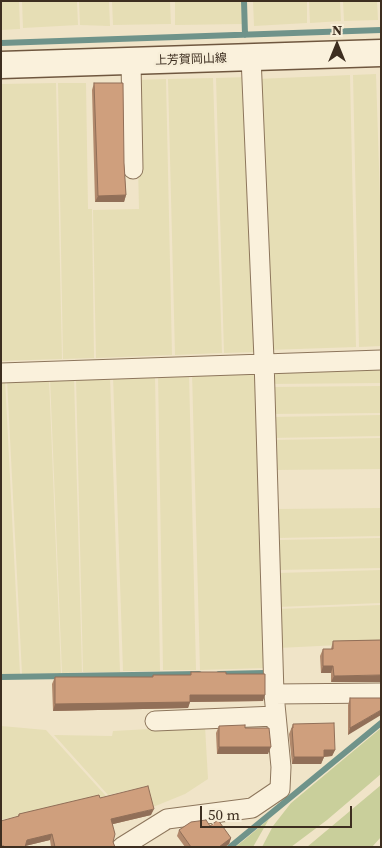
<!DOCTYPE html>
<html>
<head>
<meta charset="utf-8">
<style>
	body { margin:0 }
	#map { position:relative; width:382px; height:848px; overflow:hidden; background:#f0e4c8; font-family:"Source Serif 4",serif }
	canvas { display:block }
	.frame { position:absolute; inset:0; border:2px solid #3d2e20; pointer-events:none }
	.north { position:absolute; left:312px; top:20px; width:50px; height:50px; -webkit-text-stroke:4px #f7eed8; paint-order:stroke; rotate:0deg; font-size:14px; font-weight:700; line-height:20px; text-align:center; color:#3d2e20 }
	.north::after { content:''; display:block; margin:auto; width:18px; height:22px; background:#3d2e20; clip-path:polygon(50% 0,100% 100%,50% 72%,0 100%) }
	.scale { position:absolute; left:200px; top:806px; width:152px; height:22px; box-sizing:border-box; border:2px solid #3d2e20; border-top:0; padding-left:6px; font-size:15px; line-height:18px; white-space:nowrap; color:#3d2e20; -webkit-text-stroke:4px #f7eed8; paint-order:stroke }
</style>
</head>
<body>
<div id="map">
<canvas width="382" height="848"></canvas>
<div class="frame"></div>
<div class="north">N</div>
<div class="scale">50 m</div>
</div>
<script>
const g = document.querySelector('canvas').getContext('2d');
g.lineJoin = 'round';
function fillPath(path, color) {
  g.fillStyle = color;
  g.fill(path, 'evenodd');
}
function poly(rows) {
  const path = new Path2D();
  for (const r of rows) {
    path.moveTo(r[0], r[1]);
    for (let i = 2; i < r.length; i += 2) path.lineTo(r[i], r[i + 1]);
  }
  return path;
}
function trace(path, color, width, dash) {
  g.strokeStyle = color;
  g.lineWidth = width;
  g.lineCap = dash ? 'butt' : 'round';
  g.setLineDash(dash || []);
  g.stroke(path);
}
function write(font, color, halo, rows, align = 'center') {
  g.font = font + ' "Source Serif 4","Noto Sans JP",serif';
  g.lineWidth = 5;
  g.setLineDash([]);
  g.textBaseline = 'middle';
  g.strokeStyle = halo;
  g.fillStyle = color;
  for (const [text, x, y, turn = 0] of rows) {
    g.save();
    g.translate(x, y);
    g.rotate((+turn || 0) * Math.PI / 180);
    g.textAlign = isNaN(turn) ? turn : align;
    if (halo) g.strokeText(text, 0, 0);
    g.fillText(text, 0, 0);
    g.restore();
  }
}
fillPath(poly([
	[1,1,19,1,20,29,1,30],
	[22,1,77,1,78,25,23,28],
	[79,1,109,1,110,26,80,25],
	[112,1,170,1,171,24,113,25],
	[175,1,241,1,242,24,175,25],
	[253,1,307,1,307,23,254,26],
	[309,1,340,1,341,21,310,23],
	[343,1,377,1,378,20,344,21],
	[376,74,381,230,381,346,359,347,353,75],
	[350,75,356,347,268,350,257,79],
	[248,77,258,352,224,353,216,78],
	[213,78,222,353,175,355,168,79],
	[166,79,172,355,96,358,93,210,139,209,136,80],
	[56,83,62,359,1,361,1,84],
	[58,83,86,83,88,209,92,209,94,358,63,359],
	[381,366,381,383,270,384,270,375,276,370],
	[256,371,266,668,200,670,192,373],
	[189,373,196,670,163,670,158,374],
	[155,375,160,671,123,671,113,376],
	[110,376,120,672,83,672,76,377],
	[74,377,82,672,62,673,50,378],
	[49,378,61,673,22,674,7,379],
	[1,379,5,379,20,674,1,674],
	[381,386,381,413,270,414,270,387],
	[381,415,381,436,271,438,271,417],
	[381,438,381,469,272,470,272,440],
	[381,508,381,536,277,538,277,509],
	[381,538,381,568,278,570,277,540],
	[381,570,381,603,277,607,277,573],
	[381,605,381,643,278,648,277,609],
	[1,726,46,730,106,796,1,820],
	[205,726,208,779,185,794,153,807,147,786,108,795,54,735,112,736,113,731]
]), '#e6deb5');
fillPath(poly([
	[381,728,381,774,327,820,291,847,262,847,273,826,291,803],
	[381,785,381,837,372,847,307,847],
	[269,819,253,847,235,847,243,841]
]), '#c9cf9b');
trace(poly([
	[244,1,245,35],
	[1,43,381,30],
	[219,674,265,673],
	[1,677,199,674],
	[230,847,381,723]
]), '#6f938a', 6);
const minor = poly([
	[131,62,133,169],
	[1,373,381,360],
	[274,694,381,693],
	[155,721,276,716],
	[122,847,167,819,252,808,280,789,281,767,274,694,264,359,251,57]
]);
const secondary = poly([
	[1,65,381,53]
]);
trace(minor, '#8d765c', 21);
trace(secondary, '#6f573f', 29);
trace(minor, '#faf1dc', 19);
trace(secondary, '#faf1dc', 26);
fillPath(poly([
	[94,83,124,163,126,195,124,202,95,202,92,90],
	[381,640,331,682,331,673,321,673,320,656,323,649,331,649,333,641],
	[191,672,226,674,263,701,190,702,188,708,53,711,52,684,55,677,152,677,153,675,190,675],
	[350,698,381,698,348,735,348,705],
	[293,724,335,750,332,756,324,757,321,764,292,764,289,734],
	[219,726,245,728,268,754,217,754,216,733],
	[100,798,151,815,113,824,113,842,115,847,51,847,50,840,25,846,25,847,1,847,19,814],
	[210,826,231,838,229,844,225,847,185,847,177,836,179,830]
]), '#b2896c');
fillPath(poly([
	[126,195,124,202,95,202,98,196],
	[323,666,333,666,331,673,321,673],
	[381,675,381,682,331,682,334,676],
	[190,695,265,695,263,701,190,702,188,708,53,711,55,704],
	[381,710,381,715,348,735,350,728],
	[219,747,271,747,268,754,217,754],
	[324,750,335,750,332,756,321,757],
	[294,757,324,757,321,764,292,764],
	[154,809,151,815,109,825,111,819],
	[52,834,50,840,25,846,27,840],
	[231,838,229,844,225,847,219,847]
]), '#916f58');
const building = poly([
	[94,83,123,83,124,163,126,195,98,196,94,83],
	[381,640,381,675,334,676,333,666,323,666,323,649,333,649,333,641,381,640],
	[191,672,226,672,226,674,265,674,265,695,190,695,190,702,55,704,55,677,153,677,153,675,191,675,191,672],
	[350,698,381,698,381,710,350,728,350,698],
	[334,723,335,750,324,750,324,757,294,757,292,728,293,728,293,724,334,723],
	[245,725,245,728,269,728,271,747,219,747,219,726,245,725],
	[148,786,154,809,111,819,115,834,113,842,115,847,55,847,52,834,27,840,25,847,4,847,4,846,1,846,1,821,19,816,19,814,99,795,100,798,148,786],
	[206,820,210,826,218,820,231,838,219,847,191,847,179,830,191,822,206,820]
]);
fillPath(building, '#cf9f7d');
trace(building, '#916f58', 1);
write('12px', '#3d2e20', '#f7eed8', [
	["上芳賀岡山線",191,60,-2]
]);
</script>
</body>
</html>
